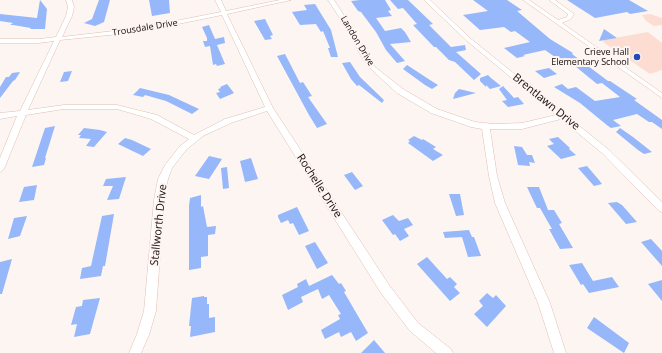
<!DOCTYPE html>
<html>
<head>
<meta charset="utf-8">
<style>
	body { margin:0 }
	canvas { display:block; background:#fcf5f2 }
</style>
</head>
<body>
<canvas width="662" height="353"></canvas>
<script>
const g = document.querySelector('canvas').getContext('2d');
g.lineJoin = 'round';
function fillPath(path, color) {
  g.fillStyle = color;
  g.fill(path, 'evenodd');
}
function poly(rows) {
  const path = new Path2D();
  for (const r of rows) {
    path.moveTo(r[0], r[1]);
    for (let i = 2; i < r.length; i += 2) path.lineTo(r[i], r[i + 1]);
  }
  return path;
}
function trace(path, color, width, dash) {
  g.strokeStyle = color;
  g.lineWidth = width;
  g.lineCap = dash ? 'butt' : 'round';
  g.setLineDash(dash || []);
  g.stroke(path);
}
function write(font, color, halo, rows, align = 'center') {
  g.font = font + ' "Open Sans",sans-serif';
  g.lineWidth = 4;
  g.setLineDash([]);
  g.textBaseline = 'middle';
  g.strokeStyle = halo;
  g.fillStyle = color;
  for (const [text, x, y, turn = 0] of rows) {
    g.save();
    g.translate(x, y);
    g.rotate((+turn || 0) * Math.PI / 180);
    g.textAlign = isNaN(turn) ? turn : align;
    if (halo) g.strokeText(text, 0, 0);
    g.fillText(text, 0, 0);
    g.restore();
  }
}
fillPath(poly([
	[650,14,662,18,662,25,654,26,646,21,642,15],
	[648,32,662,43,662,70,650,74,603,42,604,40]
]), '#fdddd1');
fillPath(poly([
	[40,0,47,9,45,29,30,29,31,28,13,25,10,25,13,23,0,21,0,14,37,18],
	[99,0,110,0,104,22,95,26,84,23,92,19],
	[149,0,169,0,170,13,152,16],
	[360,0,385,0,391,10,388,11,392,16,376,18,385,31,401,28,405,32,411,42,390,44,405,61,397,63,386,50,376,32,361,12,358,11,351,1],
	[390,0,408,0,431,22,433,24,429,25,451,47,465,45,466,50,456,52,481,74,474,80,455,62,449,60,436,47,434,47,413,25,417,24,403,8,398,9],
	[473,0,507,0,522,10,517,11,550,39,573,53,572,54,608,81,610,81,637,99,634,100,662,120,662,129,652,122,649,122,637,114,613,120,621,126,611,128,608,126,580,103,554,87,562,84,568,89,576,87,595,101,620,97,602,83,597,84,575,66,569,67,545,50,523,55,525,56,517,58,504,48,530,42,515,31,511,32,504,27,480,30,463,15,488,11],
	[567,0,629,0,648,11,630,14,627,12,595,18],
	[315,4,331,30,338,57,331,57,328,48,330,48,323,31,321,32,316,24,300,25,292,12,307,10,304,5],
	[265,19,273,35,270,36,272,39,265,40,254,21],
	[209,25,215,39,224,37,225,43,217,45,225,64,217,66,216,64,213,65,210,46,205,47,203,41,207,41,207,38,202,27],
	[604,29,617,38,599,41],
	[285,54,300,83,303,82,312,96,308,97,327,124,317,128,309,115,277,56],
	[350,62,360,77,384,100,382,103,359,85,357,86,351,79,342,63],
	[407,65,430,80,438,85,432,89,425,85,403,69],
	[549,68,557,74,544,78,535,71],
	[72,71,68,81,60,82,64,72],
	[20,72,15,80,13,81,0,98,0,87,6,77,9,77,12,73],
	[488,75,491,78,501,86,490,89,486,85,486,87,480,81,480,78],
	[227,84,234,93,220,99,216,93,220,92,218,89,221,88,220,87],
	[503,86,514,98,518,97,524,104,508,107,502,101,507,100,499,89],
	[140,88,169,95,199,109,192,114,166,101,145,95,143,97,133,95],
	[459,89,476,93,453,99,455,93],
	[55,126,45,158,46,158,44,165,32,167,45,128],
	[84,128,100,130,107,132,94,147,86,146,91,139,79,138,81,135,78,135],
	[620,128,633,137,652,152,644,154,638,150,616,132],
	[414,136,422,140,423,139,436,147,433,149,443,155,433,161,408,143,410,141,408,140],
	[558,137,570,148,569,149,576,155,561,159,547,146,554,144,549,139],
	[125,138,132,140,151,149,143,156,118,144],
	[514,146,522,147,527,155,532,155,535,163,529,162,530,166,518,165],
	[209,156,222,159,209,179,195,176],
	[251,158,258,179,245,182,240,161],
	[587,166,599,180,602,184,594,186,578,168],
	[227,167,229,188,223,189,221,168],
	[352,172,363,186,355,190,344,175],
	[126,177,119,199,107,200,113,186,103,186,106,179],
	[37,185,34,200,19,202,24,187],
	[527,187,539,187,548,210,554,210,562,223,559,224,573,248,560,249,549,229,552,229,540,208,537,208,534,202],
	[449,194,460,194,464,215,456,216],
	[201,195,201,207,203,206,207,227,216,226,215,234,208,235,208,256,201,257,201,268,189,270,189,206,190,198],
	[617,202,622,205,637,222,626,224,608,203],
	[297,207,309,231,299,235,293,223,290,224,288,220,281,223,278,217,278,215],
	[114,214,105,266,103,266,101,276,80,279,82,268,91,266,102,216],
	[393,215,399,221,408,218,413,225,404,229,409,236,400,241,395,234,393,235,382,220],
	[27,216,20,236,8,239,14,218],
	[469,230,472,237,474,237,481,256,468,257,462,237,445,238,443,232],
	[651,239,662,251,662,266,641,242],
	[315,242,328,263,317,269,305,246],
	[427,257,447,279,450,277,457,284,454,287,460,293,450,301,417,264],
	[12,259,2,294,0,294,0,262],
	[582,263,593,281,612,277,619,287,589,293,583,284,581,285,569,265],
	[332,275,339,284,341,283,346,291,344,292,368,333,356,341,351,332,341,337,339,332,325,339,321,330,340,319,338,315,341,314,329,295,322,299,318,289,301,297,303,302,288,310,282,295,298,287,297,284,306,279,309,286],
	[662,280,662,301,648,284],
	[487,293,493,298,496,295,506,306,487,327,474,314,483,306,479,301],
	[204,296,204,297,207,297,207,304,209,304,209,318,215,317,215,332,190,337,191,326,189,326,192,298],
	[100,298,90,334,74,337,77,324,71,325,76,307,82,306,83,300],
	[594,317,629,343,624,353,587,328],
	[374,340,385,353,361,353]
]), '#96b7fa');
const minor = poly([
	[66,0,72,0,74,7,72,16,62,37,139,28,221,12,215,0,221,0,226,11,280,0,291,0,227,14,273,108,389,285,418,323,451,349,453,353,436,353,410,331,381,293,267,111,231,123,203,136,186,150,172,168,168,179,164,200,156,311,149,335,141,353,129,353,137,334,144,311,154,200,158,179,165,165,180,146,189,139,151,119,117,109,64,109,26,115,4,169,0,172,0,158,17,116,0,119,0,113,20,111,54,41,39,43,0,43,0,39,39,39,56,37,66,16,68,7,66,0],
	[222,15,265,107,225,119,194,135,157,115,117,105,64,105,28,110,60,40,139,32,222,15],
	[328,0,334,0,351,26,367,56,375,67,403,89,437,109,475,122,494,124,522,123,556,115,467,41,424,0,430,0,471,39,608,149,662,202,662,212,659,211,602,153,561,119,522,129,490,129,497,176,505,203,550,303,566,353,554,353,538,303,495,203,489,176,482,129,471,127,431,113,397,93,371,69,362,58,345,26,328,0],
	[523,0,529,0,558,20,567,17,568,14,549,0,555,0,574,14,571,19,562,23,662,93,662,98,523,0]
]);
trace(minor, '#e1beb1', 1);
fillPath(minor, '#fff');
for (const [x, y, r, color] of [
	[637,57,4,"#204bb9"]
]) {
  const dot = new Path2D();
  dot.arc(x, y, r, 0, 2 * Math.PI);
  g.fillStyle = color;
  g.fill(dot);
  trace(dot, '#fcf5f2', 1.5);
}
write('9px', '#160b07', '#fcf5f2', [
	["Trousdale Drive",145,28,-9],
	["Landon Drive",357,41,59]
]);
write('9px', '#160b07', '#fcf5f2', [
	["Crieve Hall",629,52],
	["Elementary School",629,62]
], 'right');
write('11px', '#160b07', '#fcf5f2', [
	["Brentlawn Drive",546,102,39],
	["Rochelle Drive",319,186,57],
	["Stallworth Drive",159,225,-84]
]);
</script>
</body>
</html>
